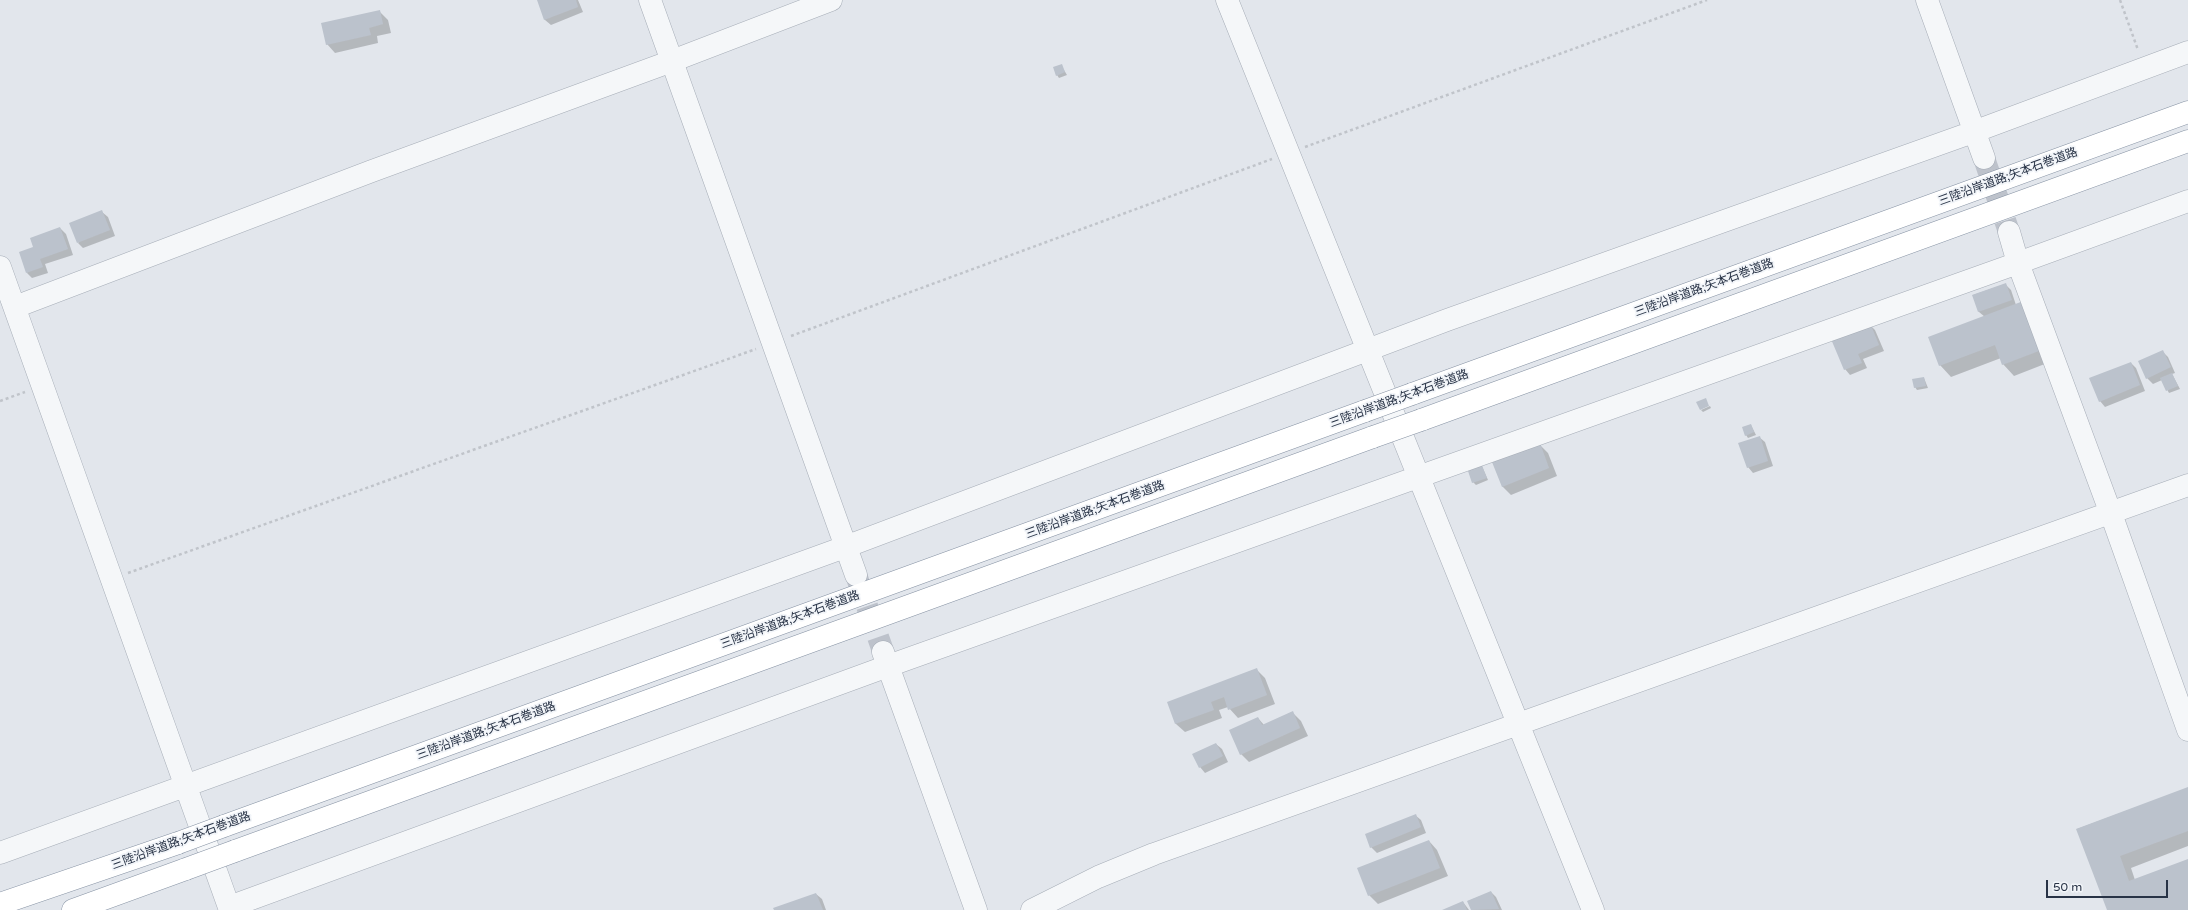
<!DOCTYPE html>
<html>
<head>
<meta charset="utf-8">
<style>
	body { margin:0 }
	#map { position:relative; width:2188px; height:910px; overflow:hidden; background:#e2e6ec; font-family:"Varela Round",sans-serif }
	canvas { display:block }
	.scale { position:absolute; left:2046px; top:880px; width:122px; height:18px; box-sizing:border-box; border:2px solid #283346; border-top:0; padding-left:5px; font-size:12px; line-height:14px; white-space:nowrap; color:#283346; -webkit-text-stroke:3px #f2f5f9; paint-order:stroke }
</style>
</head>
<body>
<div id="map">
<canvas width="2188" height="910"></canvas>
<div class="scale">50 m</div>
</div>
<script>
const g = document.querySelector('canvas').getContext('2d');
g.lineJoin = 'round';
function fillPath(path, color) {
  g.fillStyle = color;
  g.fill(path, 'evenodd');
}
function poly(rows) {
  const path = new Path2D();
  for (const r of rows) {
    path.moveTo(r[0], r[1]);
    for (let i = 2; i < r.length; i += 2) path.lineTo(r[i], r[i + 1]);
  }
  return path;
}
function trace(path, color, width, dash) {
  g.strokeStyle = color;
  g.lineWidth = width;
  g.lineCap = dash ? 'butt' : 'round';
  g.setLineDash(dash || []);
  g.stroke(path);
}
function write(font, color, halo, rows, align = 'center') {
  g.font = font + ' "Varela Round","Noto Sans JP",sans-serif';
  g.lineWidth = 3.5;
  g.setLineDash([]);
  g.textBaseline = 'middle';
  g.strokeStyle = halo;
  g.fillStyle = color;
  for (const [text, x, y, turn = 0] of rows) {
    g.save();
    g.translate(x, y);
    g.rotate((+turn || 0) * Math.PI / 180);
    g.textAlign = isNaN(turn) ? turn : align;
    if (halo) g.strokeText(text, 0, 0);
    g.fillText(text, 0, 0);
    g.restore();
  }
}
fillPath(poly([
	[540,0,578,0,583,12,551,25,545,20,538,1],
	[379,11,388,20,391,33,377,36,378,43,335,53,327,44],
	[1061,65,1067,75,1059,78,1057,75],
	[102,212,108,217,115,236,83,248,78,243],
	[60,228,66,234,73,255,45,264,48,273,32,278,27,273,34,248],
	[2005,284,2011,290,2016,305,2055,360,2014,376,2003,364,2001,358,1951,377,1940,365,1985,317,1979,312,1973,295],
	[1870,325,1875,330,1884,351,1863,359,1867,368,1850,375,1845,369],
	[2162,351,2168,357,2175,373,2172,374,2180,389,2169,393,2162,380,2153,384,2147,378],
	[2131,363,2136,368,2145,391,2105,407,2100,401],
	[1924,378,1928,388,1917,390,1915,387],
	[1710,406,1711,408,1703,412,1701,410],
	[1751,425,1756,435,1748,438,1746,435],
	[1759,437,1765,442,1773,466,1753,473,1748,467],
	[1539,444,1548,453,1557,476,1511,495,1502,486],
	[1481,464,1488,480,1476,485,1473,482],
	[1256,669,1265,678,1275,704,1238,718,1228,707,1219,710,1222,718,1185,732,1176,724,1168,703],
	[1292,712,1301,721,1308,736,1249,762,1241,754,1258,718,1264,725],
	[1216,744,1222,749,1228,762,1205,773,1200,767],
	[2188,788,2188,846,2131,868,2135,880,2188,860,2188,910,2108,910,2077,829],
	[1415,815,1421,820,1426,833,1377,853,1371,847],
	[1429,841,1437,850,1448,876,1378,904,1369,895],
	[1491,892,1496,897,1502,910,1472,910,1468,901],
	[816,894,822,899,826,910,775,910],
	[1463,902,1469,910,1444,910]
]), '#0003');
fillPath(poly([
	[537,0,576,0,578,7,544,20],
	[380,10,383,24,369,28,371,35,326,45,321,23],
	[1062,64,1065,72,1056,76,1053,67],
	[102,210,110,230,77,243,69,223],
	[60,227,68,249,40,259,43,267,26,273,19,252,33,247,30,238],
	[2006,283,2012,300,1978,312,1972,295],
	[2026,300,2044,349,2002,365,1995,345,1939,366,1928,337],
	[1870,323,1879,345,1858,354,1862,363,1844,370,1831,339],
	[2163,350,2171,367,2146,379,2138,361],
	[2131,362,2140,385,2099,402,2089,378],
	[2172,373,2178,386,2166,391,2160,378],
	[1924,377,1926,386,1914,388,1912,379],
	[1706,398,1709,406,1700,410,1696,402],
	[1751,424,1754,432,1745,436,1742,427],
	[1760,436,1768,461,1747,468,1738,443],
	[1540,443,1549,468,1502,487,1492,462],
	[1481,463,1487,478,1472,483,1467,468],
	[1257,668,1267,695,1228,710,1224,697,1211,702,1214,710,1175,724,1167,702],
	[1293,711,1300,728,1240,755,1229,730,1258,717,1262,725],
	[1216,743,1223,756,1199,768,1192,754],
	[2188,787,2188,831,2120,856,2129,881,2188,859,2188,910,2107,910,2076,829],
	[1416,814,1421,827,1370,848,1365,834],
	[1429,840,1440,868,1368,896,1357,868],
	[1491,891,1499,909,1471,910,1467,901],
	[816,893,823,910,774,910,773,908],
	[1463,901,1467,910,1442,910]
]), '#bbc2cc');
trace(poly([
	[1984,158,2009,232],
	[856,575,883,651]
]), '#bdc2cb', 22, [22, 11]);
const minor = poly([
	[650,0,856,575],
	[1227,0,1593,910],
	[1927,0,1984,158],
	[2009,232,2018,263,2114,522,2188,730],
	[0,267,230,910],
	[15,307,372,171,672,61,831,0],
	[883,652,976,910],
	[0,853,845,547,1447,320,1976,131,2188,52],
	[229,907,888,666,2018,263,2188,201],
	[1032,910,1098,877,1154,854,2188,485]
]);
const highway = poly([
	[1412,394,2188,112],
	[1421,420,2188,141],
	[224,826,1365,411],
	[235,851,1373,437],
	[0,904,178,843],
	[73,910,186,869]
]);
trace(minor, '#a6adb7', 23);
trace(highway, '#8793a4', 23);
trace(poly([
	[2120,0,2138,50],
	[1305,147,1707,0],
	[791,336,1272,159],
	[0,401,25,392],
	[128,573,756,349]
]), '#c0c4ca', 2.5, [3, 3]);
trace(minor, '#f5f7f9', 22);
trace(highway, '#fff', 22);
const highwayBridge = poly([
	[1365,411,1412,394],
	[1373,437,1421,420],
	[178,843,224,826],
	[186,869,235,851]
]);
trace(highwayBridge, '#8793a4', 23, []);
trace(highwayBridge, '#fff', 22);
write('12px', '#283346', '#f2f5f9', [
	["三陸沿岸道路;矢本石巻道路",2008,177,-20],
	["三陸沿岸道路;矢本石巻道路",1704,288,-20],
	["三陸沿岸道路;矢本石巻道路",1399,399,-20],
	["三陸沿岸道路;矢本石巻道路",1095,510,-20],
	["三陸沿岸道路;矢本石巻道路",790,620,-20],
	["三陸沿岸道路;矢本石巻道路",486,731,-20],
	["三陸沿岸道路;矢本石巻道路",181,841,-20]
]);
</script>
</body>
</html>
